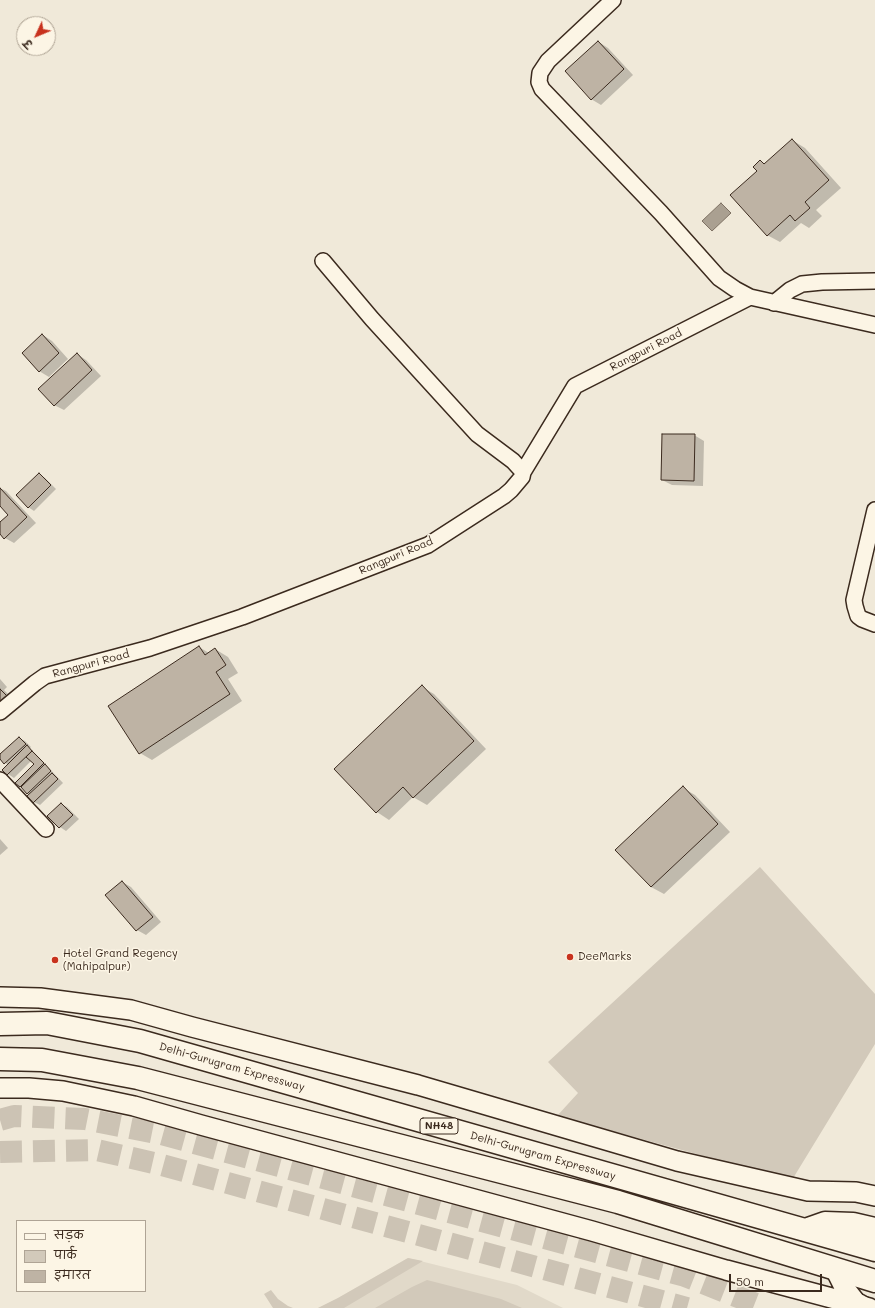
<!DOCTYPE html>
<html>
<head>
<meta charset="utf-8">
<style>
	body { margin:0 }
	#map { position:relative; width:875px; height:1308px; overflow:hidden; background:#f0e9d9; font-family:Mali,"Playpen Sans Deva",sans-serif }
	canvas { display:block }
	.legend { position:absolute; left:16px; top:1220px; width:130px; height:72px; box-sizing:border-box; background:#fcf5e5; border:1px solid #afa495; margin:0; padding:5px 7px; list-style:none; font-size:12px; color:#3b2a1e }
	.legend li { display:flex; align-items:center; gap:8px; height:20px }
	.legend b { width:20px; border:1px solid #afa495 }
	.north { position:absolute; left:16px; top:16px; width:40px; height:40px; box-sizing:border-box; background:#fcf5e5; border:1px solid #afa495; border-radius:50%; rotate:226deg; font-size:11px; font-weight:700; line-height:16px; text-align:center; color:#3b2a1e }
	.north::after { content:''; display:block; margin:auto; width:14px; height:18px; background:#c8321e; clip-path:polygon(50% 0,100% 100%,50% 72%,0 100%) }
	.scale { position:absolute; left:729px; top:1274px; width:93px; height:18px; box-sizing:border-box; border:2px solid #3b2a1e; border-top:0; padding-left:5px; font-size:12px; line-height:14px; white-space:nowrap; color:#3b2a1e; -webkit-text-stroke:3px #fcf5e5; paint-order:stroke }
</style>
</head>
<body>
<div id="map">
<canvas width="875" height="1308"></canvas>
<ul class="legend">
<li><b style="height:5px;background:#fcf5e5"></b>सड़क</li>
<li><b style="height:11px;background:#d2c9ba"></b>पार्क</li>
<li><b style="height:11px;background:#beb3a4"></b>इमारत</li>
</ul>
<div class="north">उ</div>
<div class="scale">50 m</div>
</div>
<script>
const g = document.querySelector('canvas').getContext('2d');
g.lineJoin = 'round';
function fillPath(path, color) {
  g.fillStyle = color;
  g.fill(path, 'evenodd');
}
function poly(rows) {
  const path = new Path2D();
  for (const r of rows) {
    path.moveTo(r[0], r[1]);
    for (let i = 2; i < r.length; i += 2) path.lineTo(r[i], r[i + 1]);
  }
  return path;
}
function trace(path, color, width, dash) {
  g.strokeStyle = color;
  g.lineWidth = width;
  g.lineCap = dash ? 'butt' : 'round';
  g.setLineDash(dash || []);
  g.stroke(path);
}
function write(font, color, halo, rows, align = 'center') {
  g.font = font + ' Mali,sans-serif';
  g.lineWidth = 3;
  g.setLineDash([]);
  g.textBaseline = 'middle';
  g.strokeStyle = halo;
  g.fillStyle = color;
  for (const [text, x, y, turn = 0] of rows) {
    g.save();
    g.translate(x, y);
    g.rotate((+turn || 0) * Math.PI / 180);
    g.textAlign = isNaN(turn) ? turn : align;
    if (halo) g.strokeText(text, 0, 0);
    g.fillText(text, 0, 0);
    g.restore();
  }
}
fillPath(poly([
	[408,1258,517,1285,563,1308,318,1308,338,1298]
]), '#e1d9c9');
fillPath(poly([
	[760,867,875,994,875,1044,792,1180,557,1116,578,1093,548,1062],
	[408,1258,423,1261,344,1308,318,1308,338,1298],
	[427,1280,501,1299,522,1308,375,1308,412,1287],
	[271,1290,278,1299,288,1306,293,1308,273,1308,264,1294]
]), '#d2c9ba');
const water = poly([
	[721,203,731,213,712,231,702,221,721,203]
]);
fillPath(water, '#aaa091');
trace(water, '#7e7163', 1);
fillPath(poly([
	[599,42,608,48,633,75,601,105,591,99],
	[792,140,805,148,841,188,816,210,822,216,809,228,801,223,780,242,767,235,758,171,760,161,766,164],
	[43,335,52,341,68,359,49,377,39,371],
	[77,354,86,360,101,376,64,410,54,405],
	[694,435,704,441,703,486,672,485,662,480],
	[39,474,45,478,56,489,34,511,28,507],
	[0,488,6,491,36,523,14,543,5,538,0,533,0,524,9,515,0,505],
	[199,647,209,653,215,649,228,657,238,673,228,679,242,701,152,760,140,753],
	[0,679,7,687,4,690,20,706,0,716],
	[422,687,434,694,486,749,427,805,413,797,389,820,377,812],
	[19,738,25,741,31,747,30,748,63,783,40,805,34,802,30,795,16,783,35,764,31,761,14,778,8,774,8,765,0,758,0,756],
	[683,788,695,795,730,832,664,894,651,887],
	[61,804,67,807,79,819,66,831,60,827],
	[0,839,8,848,0,855],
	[122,882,131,887,161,922,146,935,137,930]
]), '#0003');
const building = poly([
	[598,41,624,69,591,100,565,71,598,41],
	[792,139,829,180,805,202,810,208,795,221,790,215,767,236,730,195,757,171,753,167,760,160,764,164,792,139],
	[42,334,59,353,39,372,22,353,42,334],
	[77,353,92,370,54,406,38,389,77,353],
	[662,434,695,434,694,481,661,480,662,434],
	[39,473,51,485,28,508,16,495,39,473],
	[0,488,27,517,4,539,0,534,0,522,8,515,0,506,0,488],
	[199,646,205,655,215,648,226,665,216,672,230,694,139,754,108,706,199,646],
	[422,685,474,741,413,798,403,787,376,813,334,769,422,685],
	[0,689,11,700,0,707,0,689],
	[19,737,26,744,4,764,0,759,0,754,19,737],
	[27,745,32,751,7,775,2,770,27,745],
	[32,751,44,763,20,787,15,783,34,764,26,757,32,751],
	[45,764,51,771,27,794,21,787,45,764],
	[52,773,58,779,33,803,27,796,52,773],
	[683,786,718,824,651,887,615,850,683,786],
	[61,803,73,815,59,828,47,816,61,803],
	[122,881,153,917,136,931,105,895,122,881]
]);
fillPath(building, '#beb3a4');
trace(building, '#3b2a1e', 1);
trace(poly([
	[0,1120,14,1116,85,1119,161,1134,685,1276,756,1304,760,1308],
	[0,1152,97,1150,158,1164,687,1308]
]), '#ccc3b4', 22, [22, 11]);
const minor = poly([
	[613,0,548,61,540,73,539,82,542,89,661,213,719,278,735,289,750,297,875,325],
	[323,261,372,319,466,422,477,434,513,461,523,472],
	[774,303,790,290,802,284,822,282,875,281],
	[875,510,854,600,855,606,858,616,862,619,875,624],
	[0,712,35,683,45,676,150,648,242,617,428,545,504,496,511,490,522,477,523,472,575,386,750,297],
	[0,780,46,829]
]);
const major = poly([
	[0,997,40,998,131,1010,192,1027,418,1085,677,1161,808,1191,856,1192,875,1196],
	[0,1088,29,1088,63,1091,134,1106,201,1125,592,1231,726,1270,869,1308],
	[835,1269,844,1287,858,1305]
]);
const highway = poly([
	[0,1024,47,1023,140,1041,875,1250],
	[0,1059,42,1060,138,1078,618,1202,875,1281],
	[808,1229,825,1223,853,1224,875,1229],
	[858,1305,863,1308]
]);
trace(minor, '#3b2a1e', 18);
trace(major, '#3b2a1e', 22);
trace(highway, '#3b2a1e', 25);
trace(minor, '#fcf5e5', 15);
trace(major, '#fcf5e5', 19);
trace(highway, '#fcf5e5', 22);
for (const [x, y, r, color] of [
	[570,957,4,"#c8321e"],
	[55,960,4,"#c8321e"]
]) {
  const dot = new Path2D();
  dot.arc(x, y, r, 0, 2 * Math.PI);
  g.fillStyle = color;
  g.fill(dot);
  trace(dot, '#fcf5e5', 1.5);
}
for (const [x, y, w] of [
	[439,1126,38]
]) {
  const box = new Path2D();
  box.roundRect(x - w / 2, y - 8, w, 16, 3);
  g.fillStyle = '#fcf5e5';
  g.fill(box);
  trace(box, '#3b2a1e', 1);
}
write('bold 10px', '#3b2a1e', null, [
	["NH48",439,1126]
]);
write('11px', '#3b2a1e', '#fcf5e5', [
	["Rangpuri Road",646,350,-27],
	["Rangpuri Road",396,556,-23],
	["Rangpuri Road",91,664,-15],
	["Delhi-Gurugram Expressway",232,1067,16],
	["Delhi-Gurugram Expressway",543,1156,16]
]);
write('11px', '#3b2a1e', '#fcf5e5', [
	["Hotel Grand Regency",63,954],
	["(Mahipalpur)",63,967],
	["DeeMarks",578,957]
], 'left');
</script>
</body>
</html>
